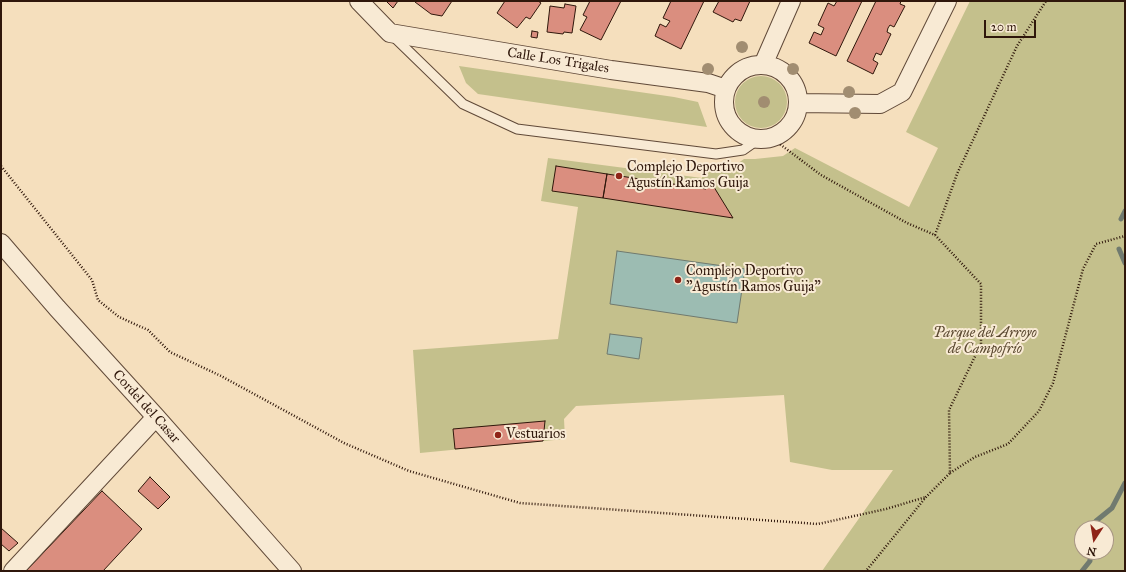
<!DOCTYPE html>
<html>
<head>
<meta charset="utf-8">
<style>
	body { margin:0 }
	#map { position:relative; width:1126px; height:572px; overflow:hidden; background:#f5dfbd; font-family:"IM FELL Great Primer",serif }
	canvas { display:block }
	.frame { position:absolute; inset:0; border:2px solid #2f170b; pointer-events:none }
	.north { position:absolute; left:1074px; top:520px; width:40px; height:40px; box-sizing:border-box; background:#f8ead4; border:1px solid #a89684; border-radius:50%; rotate:192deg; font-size:11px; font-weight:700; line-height:16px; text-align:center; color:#2f170b }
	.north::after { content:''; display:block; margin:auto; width:14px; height:18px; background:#8f2418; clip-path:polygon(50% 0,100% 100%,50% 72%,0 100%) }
	.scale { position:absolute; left:984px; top:20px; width:52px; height:18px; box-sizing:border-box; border:2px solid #2f170b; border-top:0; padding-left:5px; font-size:12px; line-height:14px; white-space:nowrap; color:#2f170b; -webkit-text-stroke:3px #f8ead4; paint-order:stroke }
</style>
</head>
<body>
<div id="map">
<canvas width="1126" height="572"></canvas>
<div class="frame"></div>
<div class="north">N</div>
<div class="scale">20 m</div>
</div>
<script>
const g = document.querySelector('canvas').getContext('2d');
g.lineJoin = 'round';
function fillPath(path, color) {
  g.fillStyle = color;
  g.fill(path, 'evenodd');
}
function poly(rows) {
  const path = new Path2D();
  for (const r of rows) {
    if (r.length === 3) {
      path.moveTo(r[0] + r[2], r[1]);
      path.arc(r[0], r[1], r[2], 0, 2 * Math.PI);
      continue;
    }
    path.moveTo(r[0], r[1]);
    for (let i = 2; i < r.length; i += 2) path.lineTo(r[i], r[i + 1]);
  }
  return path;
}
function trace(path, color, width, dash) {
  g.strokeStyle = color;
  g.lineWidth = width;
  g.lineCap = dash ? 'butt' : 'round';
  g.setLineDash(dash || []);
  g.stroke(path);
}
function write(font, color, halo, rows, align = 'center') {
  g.font = font + ' "IM FELL Great Primer",serif';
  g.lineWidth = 4;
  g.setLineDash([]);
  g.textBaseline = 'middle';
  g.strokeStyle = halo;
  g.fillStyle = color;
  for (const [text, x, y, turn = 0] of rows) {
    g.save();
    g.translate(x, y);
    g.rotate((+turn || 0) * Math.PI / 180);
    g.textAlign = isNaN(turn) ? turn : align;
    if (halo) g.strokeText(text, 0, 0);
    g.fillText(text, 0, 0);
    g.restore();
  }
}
fillPath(poly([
	[970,1,1125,1,1125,571,822,571,893,470,832,470,790,462,784,395,576,406,564,419,565,439,420,453,413,350,558,339,578,207,541,201,548,158,702,178,703,168,722,170,734,166,744,159,755,159,783,156,795,148,909,207,938,148,906,132],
	[1082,528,1106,528,1106,552,1082,552],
	[459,66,674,97,698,102,707,127,478,94,466,83],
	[761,102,26]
]), '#c4c08c');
const water = poly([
	[617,251,745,269,737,323,610,304,617,251],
	[610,334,642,338,639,359,607,354,610,334]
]);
fillPath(water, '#9cbcb2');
trace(water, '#707a6f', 1);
trace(poly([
	[1121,219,1125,211],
	[1119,249,1125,263],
	[1093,528,1096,521,1112,508,1125,483],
	[1082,571,1090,561,1090,552]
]), '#707a6f', 5);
const building = poly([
	[386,1,398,1,393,8,386,1],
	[416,1,452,1,442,16,431,14,415,2,416,1],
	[505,1,538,1,541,3,530,19,526,17,517,28,497,13,505,1],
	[590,1,621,1,601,40,580,30,587,17,583,15,590,1],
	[671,1,704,1,681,49,655,36,660,24,666,27,670,21,663,18,671,1],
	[719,1,750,1,741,21,735,19,733,22,713,12,719,1],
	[837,1,862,1,836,56,809,43,814,32,821,35,824,28,818,25,828,3,834,6,837,1],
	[876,1,901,1,900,4,905,6,894,27,890,25,888,28,887,32,891,34,881,55,876,53,873,60,878,63,873,74,847,61,876,1],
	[565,4,576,6,572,33,564,32,563,34,547,32,550,6,564,8,565,4],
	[532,31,538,32,537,38,531,37,532,31],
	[556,166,607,174,603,198,552,191,556,166],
	[607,174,706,189,709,179,733,218,603,198,607,174],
	[545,421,543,441,455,449,453,429,545,421],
	[150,477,170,497,158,509,138,491,150,477],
	[102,491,142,529,103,571,26,571,102,491],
	[1,528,18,543,9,551,1,544,1,528]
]);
fillPath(building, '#da8e7f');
trace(building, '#2f170b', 1);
const service = poly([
	[392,35,463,104,517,129,716,154,743,150,760,138]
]);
const minor = poly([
	[359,1,390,33,611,70,708,83,726,89],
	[763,65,791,1],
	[761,102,37],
	[798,103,880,104,902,92,947,1],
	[1,243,57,308,156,417,292,571],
	[13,571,156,417]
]);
trace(service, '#604938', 11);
trace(minor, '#604938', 20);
trace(poly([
	[773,139,821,175,907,223,935,235,981,284,981,344,949,410,950,473,926,497,866,571],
	[1,166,92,280,98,300,119,317,148,330,170,352,221,376,344,443,409,471,520,503,818,524,886,509,926,497],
	[935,235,957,174,1017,46,1046,1],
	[950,473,975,457,1008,444,1039,411,1053,383,1083,269,1096,244,1125,236]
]), '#2f170b', 2.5, [1, 2]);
trace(service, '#f8ead4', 9);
trace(minor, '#f8ead4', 18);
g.fillStyle = '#a18d71';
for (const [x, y] of [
	[742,47],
	[708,69],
	[793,69],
	[849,92],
	[764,102],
	[855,113]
]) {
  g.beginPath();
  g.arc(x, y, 6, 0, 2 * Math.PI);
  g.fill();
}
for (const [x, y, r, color] of [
	[619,176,4,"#8f2418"],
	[678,280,4,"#8f2418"],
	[498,435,4,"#8f2418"]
]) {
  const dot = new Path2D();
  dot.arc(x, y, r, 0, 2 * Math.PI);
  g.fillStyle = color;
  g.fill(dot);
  trace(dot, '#f8ead4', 1.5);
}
write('14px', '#2f170b', '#f8ead4', [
	["Calle Los Trigales",558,61,9],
	["Cordel del Casar",146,407,48]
]);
write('14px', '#2f170b', '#f8ead4', [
	["Complejo Deportivo",627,168],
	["Agustín Ramos Guija",627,184],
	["Complejo Deportivo",686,272],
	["\"Agustín Ramos Guija\"",686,288],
	["Vestuarios",506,435]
], 'left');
write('italic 14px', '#5c4a32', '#f8ead4', [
	["Parque del Arroyo",985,334],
	["de Campofrío",985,350]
]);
</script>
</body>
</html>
